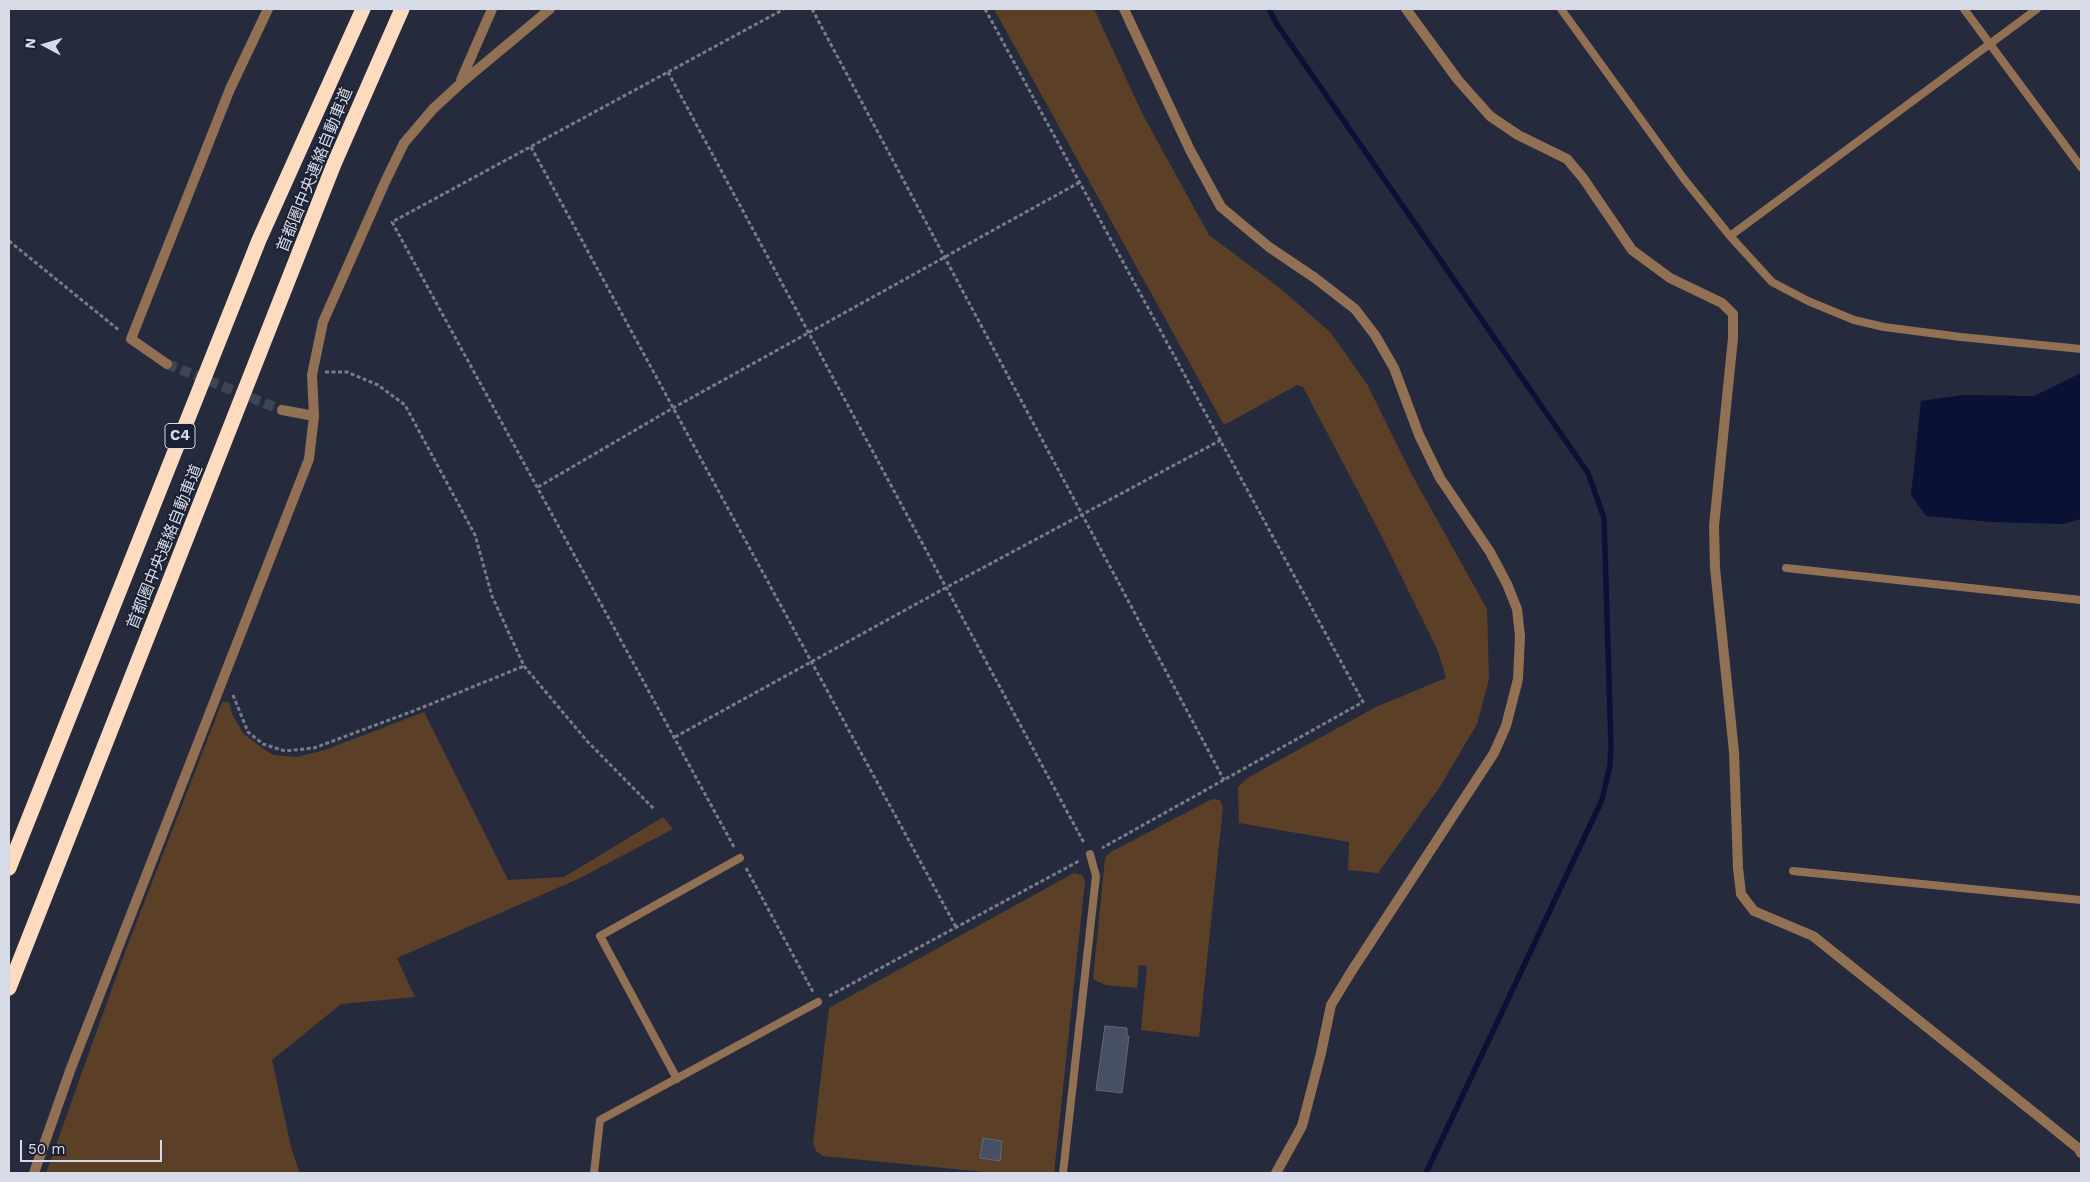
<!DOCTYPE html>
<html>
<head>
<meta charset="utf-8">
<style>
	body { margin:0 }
	#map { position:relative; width:2090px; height:1182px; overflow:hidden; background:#252b3d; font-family:"Work Sans",sans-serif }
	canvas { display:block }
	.frame { position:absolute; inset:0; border:10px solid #d7dbe7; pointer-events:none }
	.north { position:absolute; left:20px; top:20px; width:50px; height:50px; -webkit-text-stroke:4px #1b2132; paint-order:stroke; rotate:276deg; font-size:14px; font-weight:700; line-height:20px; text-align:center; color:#d7dbe7 }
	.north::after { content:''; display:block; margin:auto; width:18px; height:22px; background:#d7dbe7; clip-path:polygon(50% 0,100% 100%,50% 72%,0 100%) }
	.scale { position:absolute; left:20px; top:1140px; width:142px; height:22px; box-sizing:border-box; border:2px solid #d7dbe7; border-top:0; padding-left:6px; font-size:15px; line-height:18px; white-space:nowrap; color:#d7dbe7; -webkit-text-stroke:4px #1b2132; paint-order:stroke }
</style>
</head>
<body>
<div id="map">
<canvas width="2090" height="1182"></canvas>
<div class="frame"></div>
<div class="north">N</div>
<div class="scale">50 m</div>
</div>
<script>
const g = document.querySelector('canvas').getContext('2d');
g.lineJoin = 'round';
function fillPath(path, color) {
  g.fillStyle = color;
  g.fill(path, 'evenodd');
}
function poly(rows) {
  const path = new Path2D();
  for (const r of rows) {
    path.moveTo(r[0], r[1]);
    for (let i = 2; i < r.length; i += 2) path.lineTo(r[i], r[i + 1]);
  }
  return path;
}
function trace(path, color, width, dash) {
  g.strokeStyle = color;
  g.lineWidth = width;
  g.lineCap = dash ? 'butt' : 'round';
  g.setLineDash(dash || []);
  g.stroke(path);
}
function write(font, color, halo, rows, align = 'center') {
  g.font = font + ' "Work Sans","Noto Sans JP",sans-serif';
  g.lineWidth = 4;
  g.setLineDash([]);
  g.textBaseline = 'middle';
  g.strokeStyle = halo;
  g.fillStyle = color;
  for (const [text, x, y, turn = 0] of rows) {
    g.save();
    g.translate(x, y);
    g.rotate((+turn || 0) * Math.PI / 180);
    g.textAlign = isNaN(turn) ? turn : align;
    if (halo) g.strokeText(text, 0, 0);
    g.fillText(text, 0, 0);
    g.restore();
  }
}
fillPath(poly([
	[994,9,1094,9,1143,115,1209,235,1281,289,1330,332,1367,384,1411,473,1487,609,1489,679,1477,724,1439,788,1378,873,1348,870,1349,842,1239,823,1238,787,1249,777,1376,707,1446,678,1438,651,1379,531,1303,387,1297,385,1224,425],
	[222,702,229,702,232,714,243,733,258,745,273,755,297,757,325,750,424,712,508,880,564,877,663,817,673,829,578,879,397,958,415,997,341,1004,272,1060,292,1151,300,1173,46,1173,125,952],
	[1212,799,1220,800,1223,807,1199,1037,1141,1030,1147,966,1139,965,1137,988,1105,985,1093,979,1105,859,1109,853],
	[1074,873,1082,875,1085,881,1054,1173,995,1173,823,1156,817,1152,813,1144,829,1008]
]), '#5b4027');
fillPath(poly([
	[2081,373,2081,519,2063,524,1992,522,1926,516,1911,495,1921,401,1963,395,2034,396]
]), '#091135');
trace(poly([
	[1269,9,1276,23,1588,473,1604,518,1611,746,1610,765,1602,800,1426,1173]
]), '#091135', 5.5);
const building = poly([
	[1105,1026,1127,1028,1127,1036,1129,1036,1122,1093,1096,1090,1105,1026],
	[983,1138,1002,1141,1000,1161,980,1158,983,1138]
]);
fillPath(building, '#474f62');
trace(building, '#61687d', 1);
trace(poly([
	[167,364,282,410]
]), '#404556', 10, [10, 5]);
trace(poly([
	[812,9,1224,780],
	[985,9,1363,702,1102,848],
	[668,72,1084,843],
	[531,147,956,927],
	[9,241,120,331],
	[325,372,347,372,378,385,405,405,475,535,492,596,524,666,587,741,655,810],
	[538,487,673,408,1080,182],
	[233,695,248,732,263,744,285,751,314,748,416,710,524,666],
	[675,737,947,587,1221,440],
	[734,847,392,222,784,9],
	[746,868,813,992],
	[829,996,1079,861]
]), '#767c8b', 3, [4, 2.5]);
trace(poly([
	[1561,9,1684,179,1730,236,1772,282,1808,301,1854,320,1884,327,1961,337,2081,349],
	[1964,9,2081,167],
	[1730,236,2037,9],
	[1786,568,2081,600],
	[1793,871,2081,900],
	[677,1079,600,936,740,858],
	[594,1173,600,1120,818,1002],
	[1063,1173,1096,876,1090,854]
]), '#917053', 8);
trace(poly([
	[1124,9,1190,150,1221,207,1269,247,1315,278,1355,309,1375,335,1394,368,1419,435,1440,478,1490,552,1507,584,1517,609,1520,636,1518,679,1506,726,1494,753,1351,972,1331,1005,1321,1053,1302,1126,1276,1173],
	[1406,9,1458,80,1490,116,1518,135,1567,159,1583,178,1632,250,1670,278,1722,303,1733,314,1733,338,1714,526,1715,568,1734,752,1738,868,1741,894,1754,911,1813,936,2042,1119,2079,1149,2081,1153],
	[461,80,492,9],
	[167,364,131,339,230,89,268,9],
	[282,410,314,416],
	[34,1173,71,1068,309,459,314,416,312,375,323,322,385,182,404,143,433,109,460,84,550,9]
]), '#917053', 10);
trace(poly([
	[9,868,259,240,363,9],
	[9,988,334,164,402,9]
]), '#fcdbbf', 15);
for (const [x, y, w] of [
	[180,436,30]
]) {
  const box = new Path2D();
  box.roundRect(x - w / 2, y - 12.5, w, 25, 4);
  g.fillStyle = '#1b2132';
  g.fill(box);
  trace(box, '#d7dbe7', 1);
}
write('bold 15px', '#d7dbe7', null, [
	["C4",180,436]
]);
write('16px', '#d7dbe7', '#1b2132', [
	["首都圏中央連絡自動車道",315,170,-68],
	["首都圏中央連絡自動車道",165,547,-68]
]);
</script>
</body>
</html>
